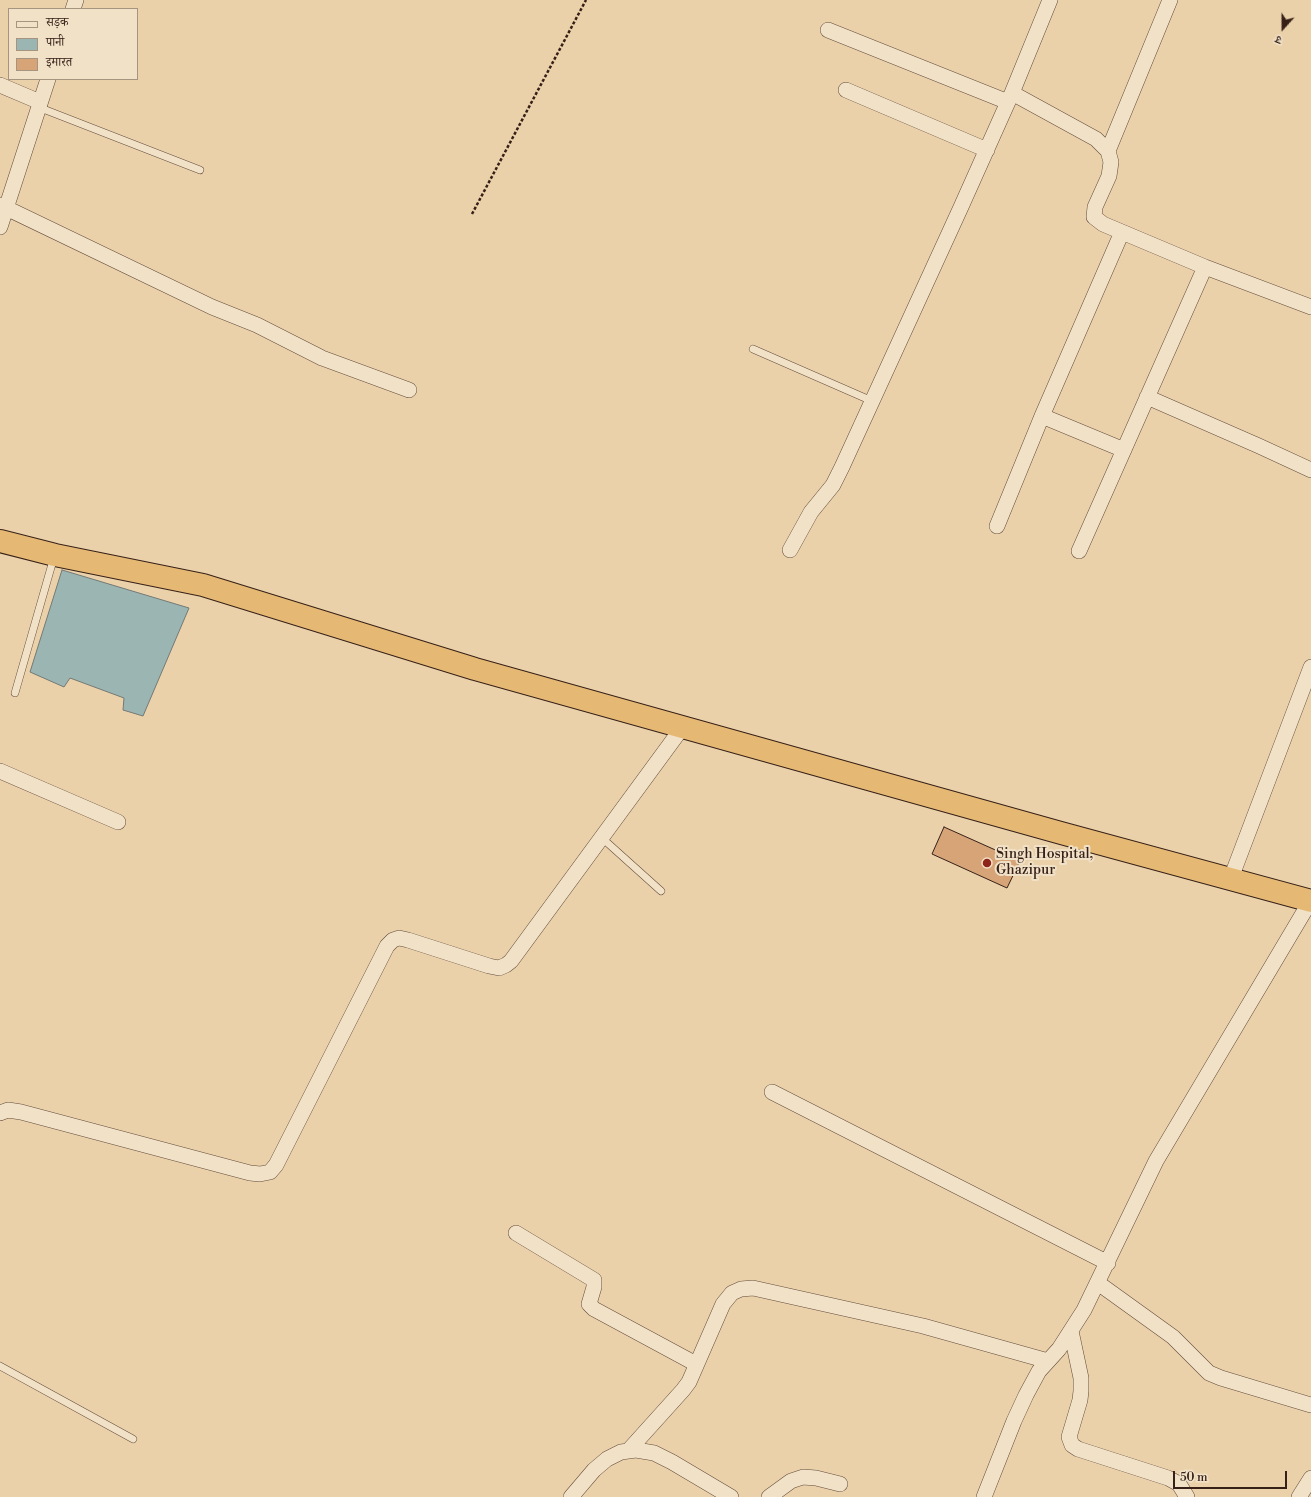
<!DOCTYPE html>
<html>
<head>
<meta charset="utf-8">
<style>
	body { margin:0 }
	#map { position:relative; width:1311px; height:1497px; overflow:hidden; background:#ead1a9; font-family:"Libre Bodoni","Noto Serif Devanagari",serif }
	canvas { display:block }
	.legend { position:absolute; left:8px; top:8px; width:130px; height:72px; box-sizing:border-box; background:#f1e1c7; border:1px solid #a69481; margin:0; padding:5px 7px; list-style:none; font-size:12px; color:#362018 }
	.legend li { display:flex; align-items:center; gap:8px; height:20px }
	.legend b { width:20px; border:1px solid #a69481 }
	.north { position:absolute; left:1263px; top:8px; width:40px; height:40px; -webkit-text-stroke:3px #f1e1c7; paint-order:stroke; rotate:201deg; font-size:11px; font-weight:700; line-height:16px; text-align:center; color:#362018 }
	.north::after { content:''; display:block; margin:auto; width:14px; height:18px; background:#362018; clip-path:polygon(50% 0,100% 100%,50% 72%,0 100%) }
	.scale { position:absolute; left:1173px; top:1471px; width:114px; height:18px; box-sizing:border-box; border:2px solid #362018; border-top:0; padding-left:5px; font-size:12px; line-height:14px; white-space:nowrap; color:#362018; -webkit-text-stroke:3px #f1e1c7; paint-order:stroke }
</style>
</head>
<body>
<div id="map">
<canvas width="1311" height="1497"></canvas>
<ul class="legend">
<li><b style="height:5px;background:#f1e1c7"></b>सड़क</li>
<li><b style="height:11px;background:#9bb5b3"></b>पानी</li>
<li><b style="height:11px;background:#d7a478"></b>इमारत</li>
</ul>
<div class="north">उ</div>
<div class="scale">50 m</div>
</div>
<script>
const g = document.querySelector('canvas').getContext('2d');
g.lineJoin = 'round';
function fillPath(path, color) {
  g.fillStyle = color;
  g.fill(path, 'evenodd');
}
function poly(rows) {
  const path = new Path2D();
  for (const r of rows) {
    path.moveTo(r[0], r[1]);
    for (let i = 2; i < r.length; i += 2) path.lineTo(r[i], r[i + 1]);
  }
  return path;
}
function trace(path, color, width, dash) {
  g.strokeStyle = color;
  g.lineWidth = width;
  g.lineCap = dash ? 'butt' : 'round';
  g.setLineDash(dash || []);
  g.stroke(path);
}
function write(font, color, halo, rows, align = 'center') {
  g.font = font + ' "Libre Bodoni",serif';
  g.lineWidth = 4;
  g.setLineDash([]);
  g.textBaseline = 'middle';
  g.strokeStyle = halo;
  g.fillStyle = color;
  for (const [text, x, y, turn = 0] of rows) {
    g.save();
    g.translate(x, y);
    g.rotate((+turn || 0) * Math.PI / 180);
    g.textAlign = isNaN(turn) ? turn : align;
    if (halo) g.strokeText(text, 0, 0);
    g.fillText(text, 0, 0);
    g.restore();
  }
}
const water = poly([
	[62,570,189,608,143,716,123,710,124,698,70,678,64,687,30,672,62,570]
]);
fillPath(water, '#9bb5b3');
trace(water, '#737975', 1);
const building = poly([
	[944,827,1020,861,1007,888,932,854,944,827]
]);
fillPath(building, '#d7a478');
trace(building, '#362018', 1);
const lane = poly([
	[38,107,200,170],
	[753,349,872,401],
	[15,693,54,557],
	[602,838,661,891],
	[0,1366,133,1439]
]);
const street = poly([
	[73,9,76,0],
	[828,30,1008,102],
	[0,85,40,102],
	[846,90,987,150],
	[1012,93,1096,139,1108,151,1111,162,1109,176,1095,207,1094,217,1103,224,1205,267,1311,307],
	[1108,151,1170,0],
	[0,205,212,307,257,325,322,358,409,390],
	[0,227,48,79],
	[1147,397,1259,446,1311,470],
	[1042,416,1124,450],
	[997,526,1042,416,1122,232],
	[790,550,811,512,833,485,842,467,961,207,1012,93,1050,0],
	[1079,551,1205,267],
	[0,771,118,822],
	[1231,878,1311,667],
	[772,1092,1108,1263],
	[0,1113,8,1110,21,1112,250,1173,260,1174,270,1172,276,1165,387,946,393,940,399,938,408,940,489,966,499,968,506,965,511,961,682,728],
	[516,1233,594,1280,594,1287,589,1304,594,1309,696,1364],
	[1098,1283,1173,1337,1209,1373,1221,1378,1311,1405],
	[1071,1331,1081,1378,1081,1391,1080,1400,1069,1437,1072,1445,1078,1449,1168,1478,1179,1484,1187,1497],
	[628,1451,683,1390,689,1382,723,1304,732,1293,741,1289,753,1288,923,1326,1048,1361],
	[571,1497,594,1470,607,1459,621,1452,636,1450,654,1453,672,1462,731,1497],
	[769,1497,791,1481,803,1477,816,1478,840,1484],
	[984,1497,1014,1421,1026,1395,1039,1371,1059,1349,1084,1310,1156,1161,1311,900],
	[1299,1497,1311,1478]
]);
const highway = poly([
	[0,541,55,555,203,585,475,669,1061,833,1311,901]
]);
trace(lane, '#634c3c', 8);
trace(street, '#634c3c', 16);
trace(highway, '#362018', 24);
trace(poly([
	[472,214,586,0]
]), '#362018', 2.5, [3, 2]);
trace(lane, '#f1e1c7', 7);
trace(street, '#f1e1c7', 15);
trace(highway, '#e5b874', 22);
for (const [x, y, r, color] of [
	[987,863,5,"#8f2418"]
]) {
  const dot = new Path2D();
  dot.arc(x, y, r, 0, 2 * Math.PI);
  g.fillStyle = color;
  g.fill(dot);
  trace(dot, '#f1e1c7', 1.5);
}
write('14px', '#362018', '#f1e1c7', [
	["Singh Hospital,",996,855],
	["Ghazipur",996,871]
], 'left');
</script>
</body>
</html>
